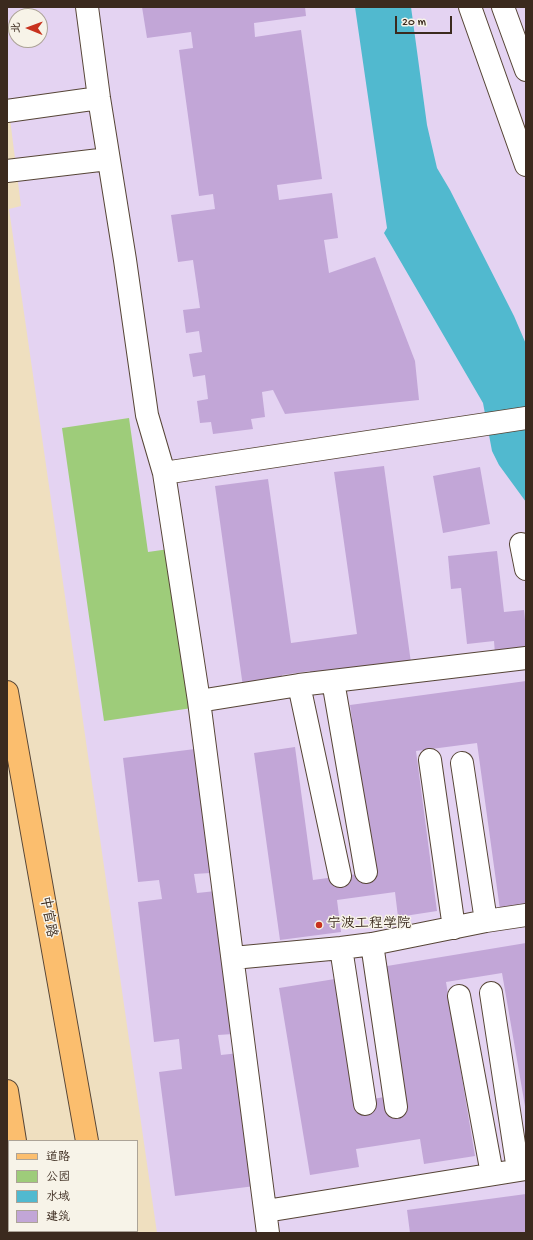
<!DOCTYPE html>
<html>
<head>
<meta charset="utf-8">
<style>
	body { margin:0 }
	#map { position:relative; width:533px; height:1240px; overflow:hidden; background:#efdfbf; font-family:"Gochi Hand","LXGW WenKai TC",sans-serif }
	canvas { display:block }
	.frame { position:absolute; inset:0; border:8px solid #3b2a1e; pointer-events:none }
	.legend { position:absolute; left:8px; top:1140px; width:130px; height:92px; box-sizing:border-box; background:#f7f3e8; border:1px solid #aca397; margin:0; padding:5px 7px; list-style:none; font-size:12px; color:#3b2a1e }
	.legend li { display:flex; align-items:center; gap:8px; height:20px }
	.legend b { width:20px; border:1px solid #aca397 }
	.north { position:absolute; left:8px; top:8px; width:40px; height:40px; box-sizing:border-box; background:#f7f3e8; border:1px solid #aca397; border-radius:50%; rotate:271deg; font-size:11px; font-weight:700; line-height:16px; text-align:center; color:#3b2a1e }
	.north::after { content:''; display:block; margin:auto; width:14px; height:18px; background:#c8321e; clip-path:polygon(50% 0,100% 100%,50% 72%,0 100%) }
	.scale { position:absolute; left:395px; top:16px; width:57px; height:18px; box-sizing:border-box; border:2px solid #3b2a1e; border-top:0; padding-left:5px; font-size:12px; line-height:14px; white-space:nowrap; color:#3b2a1e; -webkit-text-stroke:3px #f7f3e8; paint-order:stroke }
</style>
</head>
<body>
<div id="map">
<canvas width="533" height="1240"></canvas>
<div class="frame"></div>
<ul class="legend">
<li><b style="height:5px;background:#fbbe6e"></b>道路</li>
<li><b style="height:11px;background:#9ecc7a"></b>公园</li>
<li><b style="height:11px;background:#51b9cf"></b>水域</li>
<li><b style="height:11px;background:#c2a6d7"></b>建筑</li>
</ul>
<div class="north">北</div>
<div class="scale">20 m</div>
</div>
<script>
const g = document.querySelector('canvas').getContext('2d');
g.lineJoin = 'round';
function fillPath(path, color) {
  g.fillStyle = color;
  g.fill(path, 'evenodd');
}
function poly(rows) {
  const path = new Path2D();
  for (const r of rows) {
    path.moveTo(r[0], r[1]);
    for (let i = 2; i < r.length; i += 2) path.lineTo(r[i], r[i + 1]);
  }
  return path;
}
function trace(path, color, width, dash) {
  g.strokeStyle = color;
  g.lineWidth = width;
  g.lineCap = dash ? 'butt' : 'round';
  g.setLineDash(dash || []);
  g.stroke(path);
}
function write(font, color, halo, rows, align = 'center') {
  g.font = font + ' "Gochi Hand","LXGW WenKai TC",sans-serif';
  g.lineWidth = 3;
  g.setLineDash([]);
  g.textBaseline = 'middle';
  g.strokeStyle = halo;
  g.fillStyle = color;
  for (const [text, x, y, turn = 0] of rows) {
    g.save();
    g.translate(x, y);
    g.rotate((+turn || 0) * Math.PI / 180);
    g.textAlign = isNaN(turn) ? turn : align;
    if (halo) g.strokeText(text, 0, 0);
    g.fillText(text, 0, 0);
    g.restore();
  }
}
fillPath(poly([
	[7,7,526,7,526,1233,157,1233,9,209,21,206,7,95],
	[16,16,40,16,40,40,16,40]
]), '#e4d3f2');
fillPath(poly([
	[129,418,148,552,169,549,192,708,104,721,62,428]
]), '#9ecc7a');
fillPath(poly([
	[355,7,411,7,427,125,437,168,450,190,514,316,526,344,526,502,499,465,492,451,483,403,384,233,387,228]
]), '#51b9cf');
fillPath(poly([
	[142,7,305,7,306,16,254,23,255,37,301,30,322,179,277,185,279,200,332,193,338,238,324,240,329,273,375,257,415,361,419,400,285,414,273,390,262,392,265,417,251,419,253,429,213,434,211,422,200,423,197,401,208,399,205,375,193,377,189,354,202,352,199,331,186,333,183,310,200,308,193,260,178,262,171,215,215,209,213,194,199,196,179,50,193,48,191,32,147,38],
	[384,466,411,663,310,677,310,671,282,675,283,682,243,687,215,486,268,479,291,643,357,634,334,472],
	[480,467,490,524,443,533,433,476],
	[497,551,504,612,524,610,526,629,526,650,495,654,494,641,467,644,461,588,451,589,448,556],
	[526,681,526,906,500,910,477,743,416,751,437,911,398,917,395,892,337,900,341,932,280,940,254,753,295,747,313,880,373,872,350,705],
	[195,749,210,873,194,874,197,893,216,891,233,1034,218,1035,221,1055,239,1053,255,1186,175,1196,159,1072,182,1069,179,1039,154,1042,138,902,162,899,159,880,138,882,123,758],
	[526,943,526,1112,502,973,446,982,475,1156,424,1164,420,1139,356,1149,359,1167,310,1175,279,988,341,978,361,1101,402,1094,381,967],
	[526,1194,526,1233,410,1233,407,1210]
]), '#c2a6d7');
const minor = poly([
	[87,7,99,98,125,260,147,415,164,473,199,701],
	[470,7,526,165],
	[503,7,526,70],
	[7,111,99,98],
	[7,171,108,159],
	[164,473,526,418],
	[521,544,526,569],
	[333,681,366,872],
	[299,685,340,876],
	[430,760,454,928],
	[462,763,486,921],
	[372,944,396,1107],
	[341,948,365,1104],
	[233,958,341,948,372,944,486,921,526,915],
	[491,993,518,1170],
	[459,996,492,1174],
	[266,1211,526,1169],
	[268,1233,199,701,299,685,526,658]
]);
const major = poly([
	[7,692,87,1141],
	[7,1091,15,1141],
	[30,1231,30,1233],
	[104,1231,104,1233]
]);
trace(minor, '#564536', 24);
trace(major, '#564536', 24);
trace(minor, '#fff', 22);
trace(major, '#fbbe6e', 22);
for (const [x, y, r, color] of [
	[319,925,4,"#c8321e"]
]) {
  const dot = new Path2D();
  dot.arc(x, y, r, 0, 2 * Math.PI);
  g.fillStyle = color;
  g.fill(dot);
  trace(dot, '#f7f3e8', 1.5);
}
write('14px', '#3b2a1e', '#f7f3e8', [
	["中官路",47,917,80]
]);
write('14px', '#3b2a1e', '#f7f3e8', [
	["宁波工程学院",327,925]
], 'left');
</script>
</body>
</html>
